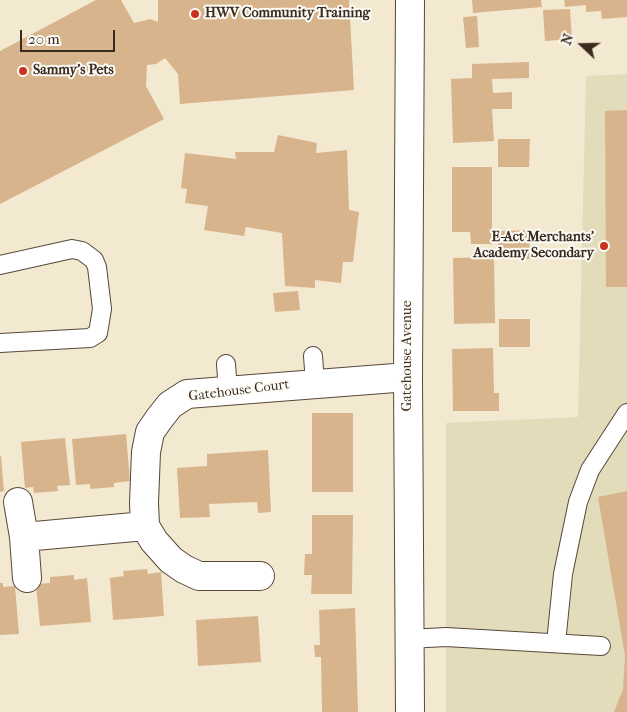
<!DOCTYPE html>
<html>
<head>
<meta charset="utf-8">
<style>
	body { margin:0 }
	#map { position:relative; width:627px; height:712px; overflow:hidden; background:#f3e9d1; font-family:"IM FELL French Canon",serif }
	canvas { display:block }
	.north { position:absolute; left:557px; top:20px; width:50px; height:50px; -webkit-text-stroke:4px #fdfcf7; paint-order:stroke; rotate:291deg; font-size:14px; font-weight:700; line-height:20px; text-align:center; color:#3b2a1e }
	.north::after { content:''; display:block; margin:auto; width:18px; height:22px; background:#3b2a1e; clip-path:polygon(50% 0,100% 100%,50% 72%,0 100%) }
	.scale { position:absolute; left:20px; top:30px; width:95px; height:22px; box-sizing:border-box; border:2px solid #3b2a1e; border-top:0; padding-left:6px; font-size:15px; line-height:18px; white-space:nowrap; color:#3b2a1e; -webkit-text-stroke:4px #fdfcf7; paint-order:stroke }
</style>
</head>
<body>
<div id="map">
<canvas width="627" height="712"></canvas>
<div class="north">N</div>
<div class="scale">20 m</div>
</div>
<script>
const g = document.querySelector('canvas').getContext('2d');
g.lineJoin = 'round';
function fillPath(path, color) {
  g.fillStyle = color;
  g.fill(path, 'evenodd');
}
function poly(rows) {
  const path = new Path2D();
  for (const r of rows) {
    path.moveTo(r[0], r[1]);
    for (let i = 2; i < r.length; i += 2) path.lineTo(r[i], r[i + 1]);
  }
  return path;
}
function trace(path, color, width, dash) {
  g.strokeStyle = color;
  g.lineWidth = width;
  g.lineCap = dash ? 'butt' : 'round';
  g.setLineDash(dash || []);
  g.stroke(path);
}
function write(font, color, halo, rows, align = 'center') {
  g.font = font + ' "IM FELL French Canon",serif';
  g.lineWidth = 4;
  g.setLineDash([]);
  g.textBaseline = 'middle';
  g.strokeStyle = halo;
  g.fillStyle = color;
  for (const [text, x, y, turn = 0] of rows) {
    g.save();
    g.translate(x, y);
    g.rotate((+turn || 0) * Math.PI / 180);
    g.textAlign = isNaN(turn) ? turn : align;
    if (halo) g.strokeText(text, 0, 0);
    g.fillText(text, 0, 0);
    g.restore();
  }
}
fillPath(poly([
	[627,74,627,712,446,712,446,423,578,417,586,76]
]), '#e2dcba');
fillPath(poly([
	[96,0,121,0,134,23,150,19,158,22,158,0,349,0,354,90,180,104,178,74,165,58,156,64,147,65,146,86,164,119,0,204,0,51],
	[472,0,541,0,542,7,473,13],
	[564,0,627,0,627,17,602,19,601,11,586,12,586,5,565,7],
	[570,9,572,39,545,41,543,10],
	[477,16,479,47,466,48,463,17],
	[529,62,529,78,492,79,493,93,512,92,512,109,492,109,494,141,453,143,451,79,472,78,472,64],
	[627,110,627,287,606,287,605,111],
	[278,135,317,143,316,153,347,150,349,210,359,212,353,262,343,262,341,283,315,280,315,288,285,286,282,233,246,227,244,236,204,230,208,206,185,203,187,189,181,188,185,153,236,159,235,152,274,152],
	[498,139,530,139,529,167,498,167],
	[452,167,492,167,492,244,471,244,470,232,452,232],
	[529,230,530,259,498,259,498,231],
	[494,257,495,323,454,324,453,258],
	[298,291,300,310,275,312,273,293],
	[499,319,530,319,530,347,499,347],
	[493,348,494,393,499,393,499,411,453,411,452,349],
	[312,413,353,413,353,492,312,492],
	[126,434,130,481,114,483,114,487,90,489,90,484,76,485,72,439],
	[65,438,70,485,57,486,58,491,34,493,33,487,25,488,21,442],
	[268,450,271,512,258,513,257,502,209,504,210,517,180,518,177,468,207,466,207,454],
	[0,456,1,456,4,491,0,492],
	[627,491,627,712,614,712,623,689,625,656,598,497],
	[312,515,353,515,352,594,311,594,312,575,304,575,305,554,312,554],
	[147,569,148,574,161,572,164,616,113,620,110,578,124,576,123,571],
	[74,575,74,580,87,578,91,622,40,626,36,584,50,583,50,577],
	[0,583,3,583,3,587,15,586,19,634,0,635],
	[355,608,358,712,322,712,321,657,315,657,314,645,320,645,319,610],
	[258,616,261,662,198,666,196,620]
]), '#d8b48c');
const lane = poly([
	[0,265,72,249,82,251,94,260,97,267,102,309,98,333,90,338,0,343],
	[313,356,315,383],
	[226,364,228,391],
	[408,639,446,637,601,646],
	[556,643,563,574,578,502,590,470,627,413]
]);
const street = poly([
	[18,502,24,537,27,578],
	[24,537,145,526],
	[260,576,199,576,184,569,171,560,154,541,145,526,144,503,146,452,150,432,159,419,170,405,187,394,408,377],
	[410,712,408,377,410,0]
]);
trace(lane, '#574739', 20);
trace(street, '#574739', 30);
trace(lane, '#fff', 18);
trace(street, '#fff', 28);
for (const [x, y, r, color] of [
	[195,14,5,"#c8321e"],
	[23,71,5,"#c8321e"],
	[604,246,5,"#c8321e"]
]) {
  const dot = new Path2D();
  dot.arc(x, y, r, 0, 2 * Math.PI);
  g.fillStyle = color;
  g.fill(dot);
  trace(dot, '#fdfcf7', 2);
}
write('bold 14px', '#3b2a1e', '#fdfcf7', [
	["HWV Community Training",205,14],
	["Sammy's Pets",33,71],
	["E-Act Merchants'",594,238,"right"],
	["Academy Secondary",594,254,"right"]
], 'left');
write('14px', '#3b2a1e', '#fdfcf7', [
	["Gatehouse Avenue",408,356,-90],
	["Gatehouse Court",239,391,-7]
]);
</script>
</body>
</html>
